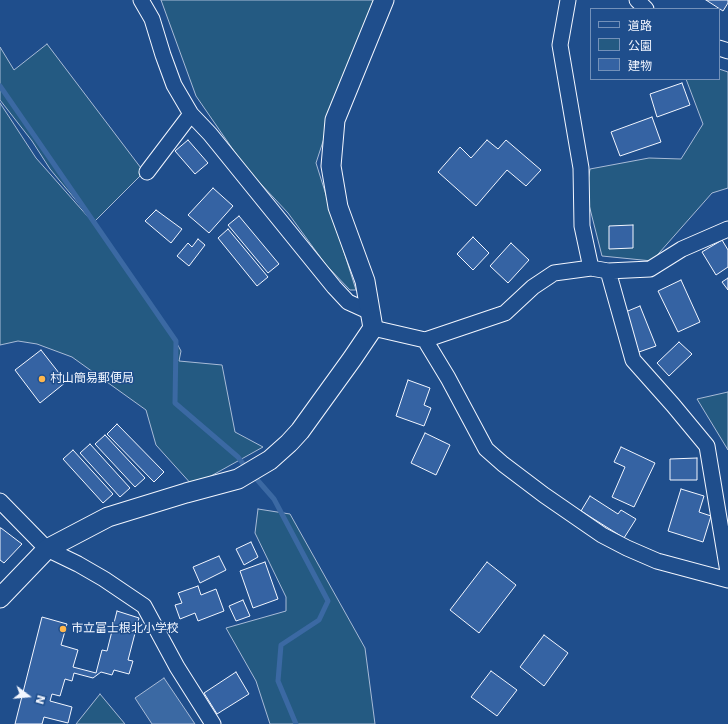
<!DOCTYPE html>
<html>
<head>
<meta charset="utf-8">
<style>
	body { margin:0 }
	#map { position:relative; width:728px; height:724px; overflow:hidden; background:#1f4e8c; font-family:"DejaVu Sans","Noto Sans JP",sans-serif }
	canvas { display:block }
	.legend { position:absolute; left:590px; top:8px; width:130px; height:72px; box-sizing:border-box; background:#1f4e8c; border:1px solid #7391ba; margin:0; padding:5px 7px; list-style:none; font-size:12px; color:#f2f6ff }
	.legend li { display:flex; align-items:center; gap:8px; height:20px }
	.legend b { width:20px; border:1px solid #7391ba }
	.north { position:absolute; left:8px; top:676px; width:40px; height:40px; -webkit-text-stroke:3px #1f4e8c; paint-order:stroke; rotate:106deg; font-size:11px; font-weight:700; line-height:16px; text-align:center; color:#f2f6ff }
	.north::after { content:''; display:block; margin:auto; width:14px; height:18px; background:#f2f6ff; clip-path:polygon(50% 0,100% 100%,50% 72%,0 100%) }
</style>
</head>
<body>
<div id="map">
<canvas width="728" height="724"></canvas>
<ul class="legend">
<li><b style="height:5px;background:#1f4e8c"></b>道路</li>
<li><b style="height:11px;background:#245a82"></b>公園</li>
<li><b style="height:11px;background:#3563a3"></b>建物</li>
</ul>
<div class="north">N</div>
</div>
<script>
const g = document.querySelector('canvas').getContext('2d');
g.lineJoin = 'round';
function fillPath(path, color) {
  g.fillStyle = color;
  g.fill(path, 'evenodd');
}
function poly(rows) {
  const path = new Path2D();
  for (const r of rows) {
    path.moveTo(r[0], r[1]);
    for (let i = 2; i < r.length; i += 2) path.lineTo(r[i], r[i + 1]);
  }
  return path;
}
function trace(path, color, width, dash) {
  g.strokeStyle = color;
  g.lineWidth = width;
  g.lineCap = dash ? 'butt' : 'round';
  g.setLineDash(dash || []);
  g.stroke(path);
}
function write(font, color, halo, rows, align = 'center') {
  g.font = font + ' "DejaVu Sans","Noto Sans JP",sans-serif';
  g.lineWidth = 3;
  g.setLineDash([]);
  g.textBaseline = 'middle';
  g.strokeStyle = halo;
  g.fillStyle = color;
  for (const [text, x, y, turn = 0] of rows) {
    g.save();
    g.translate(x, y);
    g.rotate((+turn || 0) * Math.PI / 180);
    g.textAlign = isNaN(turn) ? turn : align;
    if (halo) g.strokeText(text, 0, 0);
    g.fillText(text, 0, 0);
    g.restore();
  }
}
const green = poly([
	[161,0,376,0,341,86,316,163,356,290,350,290,326,265,288,213,245,167,196,96,161,0],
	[47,44,144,172,94,222,50,169,32,141,0,100,0,47,14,70,47,44],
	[719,69,728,72,728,188,712,193,652,261,602,256,586,193,590,169,649,158,681,159,703,124,686,79,719,79,719,69],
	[0,103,36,158,97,227,124,265,174,338,181,351,179,361,222,365,235,432,263,447,193,486,156,445,146,410,72,357,37,344,18,341,0,345,0,103],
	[728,392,728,450,697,399,728,392],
	[258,509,290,514,365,648,375,724,270,724,256,681,226,628,286,611,286,597,255,533,258,509],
	[100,694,125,724,76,724,100,694]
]);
fillPath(green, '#245a82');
trace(green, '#a8bbd7', 1);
const water = poly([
	[164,678,195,724,152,724,135,698,164,678]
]);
fillPath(water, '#3b69a3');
trace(water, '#a8bbd7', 1);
trace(poly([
	[0,86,176,341,175,403,238,457,247,469],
	[253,475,274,499,328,601,319,620,281,645,278,681,296,724]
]), '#3b69a3', 5);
const building = poly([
	[706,0,728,0,728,3,723,11,706,0],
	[682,83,690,105,657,117,650,94,682,83],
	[652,117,661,142,620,156,611,132,652,117],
	[188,140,208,163,195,174,175,151,188,140],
	[487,140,498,149,506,140,541,170,526,186,507,170,476,206,438,172,460,147,471,158,487,140],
	[213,188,233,206,209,233,188,215,213,188],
	[156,210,182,229,171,243,145,221,156,210],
	[239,216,279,264,268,273,228,225,239,216],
	[633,225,633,248,609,249,609,226,633,225],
	[228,229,268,277,257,286,218,238,228,229],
	[473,237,489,253,473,270,457,254,473,237],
	[198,239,205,245,189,266,177,256,188,243,192,247,198,239],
	[722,240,728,250,728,267,716,275,702,252,722,240],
	[511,243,529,260,508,283,490,266,511,243],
	[728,278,728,290,722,282,728,278],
	[681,280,700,322,678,332,658,291,681,280],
	[640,306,656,346,639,352,623,313,640,306],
	[679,342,692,354,669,376,657,363,679,342],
	[41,350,66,382,40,403,15,370,41,350],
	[408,380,430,388,424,405,431,408,424,426,396,416,408,380],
	[117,424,164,472,154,482,107,434,117,424],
	[425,433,450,445,436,475,411,463,425,433],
	[105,435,145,478,135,487,95,444,105,435],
	[90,444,130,488,120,497,80,453,90,444],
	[621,447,655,463,634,507,612,497,625,467,614,462,621,447],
	[73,450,113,494,103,503,63,459,73,450],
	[697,458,697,480,670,480,670,459,697,458],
	[681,489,704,496,699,512,711,516,703,542,668,531,681,489],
	[590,496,618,514,621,510,636,519,624,538,581,511,590,496],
	[0,528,1,528,22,544,4,563,0,560,0,528],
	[251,542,258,557,244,565,236,549,251,542],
	[219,556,226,570,200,583,193,567,219,556],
	[265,562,278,599,253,608,240,571,265,562],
	[487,562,516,585,479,633,450,610,487,562],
	[198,586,201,595,216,589,224,611,198,621,195,613,180,619,175,605,182,603,178,593,198,586],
	[243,600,250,616,236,621,229,606,243,600],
	[117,611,139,618,128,660,133,661,129,674,114,670,112,675,101,672,93,678,74,673,72,681,65,679,60,696,52,694,50,701,72,707,68,723,44,717,42,724,15,724,42,617,67,624,61,645,78,650,73,667,96,673,102,650,107,651,117,611],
	[544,635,568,653,544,686,520,667,544,635],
	[491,671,517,690,497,716,471,697,491,671],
	[236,672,249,694,217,714,204,693,236,672]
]);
fillPath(building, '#3563a3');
trace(building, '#f2f6ff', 1);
const minor = poly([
	[141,0,152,19,163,55,174,85,191,114,210,134,334,287,348,302,370,312],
	[568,0,560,45,581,168,582,226,591,268],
	[637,0,646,9],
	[719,48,728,51],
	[147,172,191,114],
	[608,271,633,360,673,405,707,446,728,572],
	[373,328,425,340,505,313,533,287,554,273,591,268,608,271,650,269,682,249,728,229],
	[425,340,448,378,486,449,503,464,544,495,602,535,627,548,657,561,728,580],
	[0,501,47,549,78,564,104,579,144,606,177,667,213,724]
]);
const tertiary = poly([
	[0,598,47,549,108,517,186,493,238,479,270,460,289,443,300,431,352,359,373,328,365,281,338,207,331,166,335,120,384,0]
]);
trace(minor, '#f2f6ff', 17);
trace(tertiary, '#f2f6ff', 21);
trace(minor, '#1f4e8c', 15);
trace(tertiary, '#1f4e8c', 19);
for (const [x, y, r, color] of [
	[42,379,4,"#ffb74d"],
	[63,629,4,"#ffb74d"]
]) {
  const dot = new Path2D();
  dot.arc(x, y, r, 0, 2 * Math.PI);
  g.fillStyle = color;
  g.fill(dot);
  trace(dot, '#1f4e8c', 1.5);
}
write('12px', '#f2f6ff', '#1f4e8c', [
	["村山簡易郵便局",50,379],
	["市立富士根北小学校",71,629]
], 'left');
</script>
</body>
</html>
